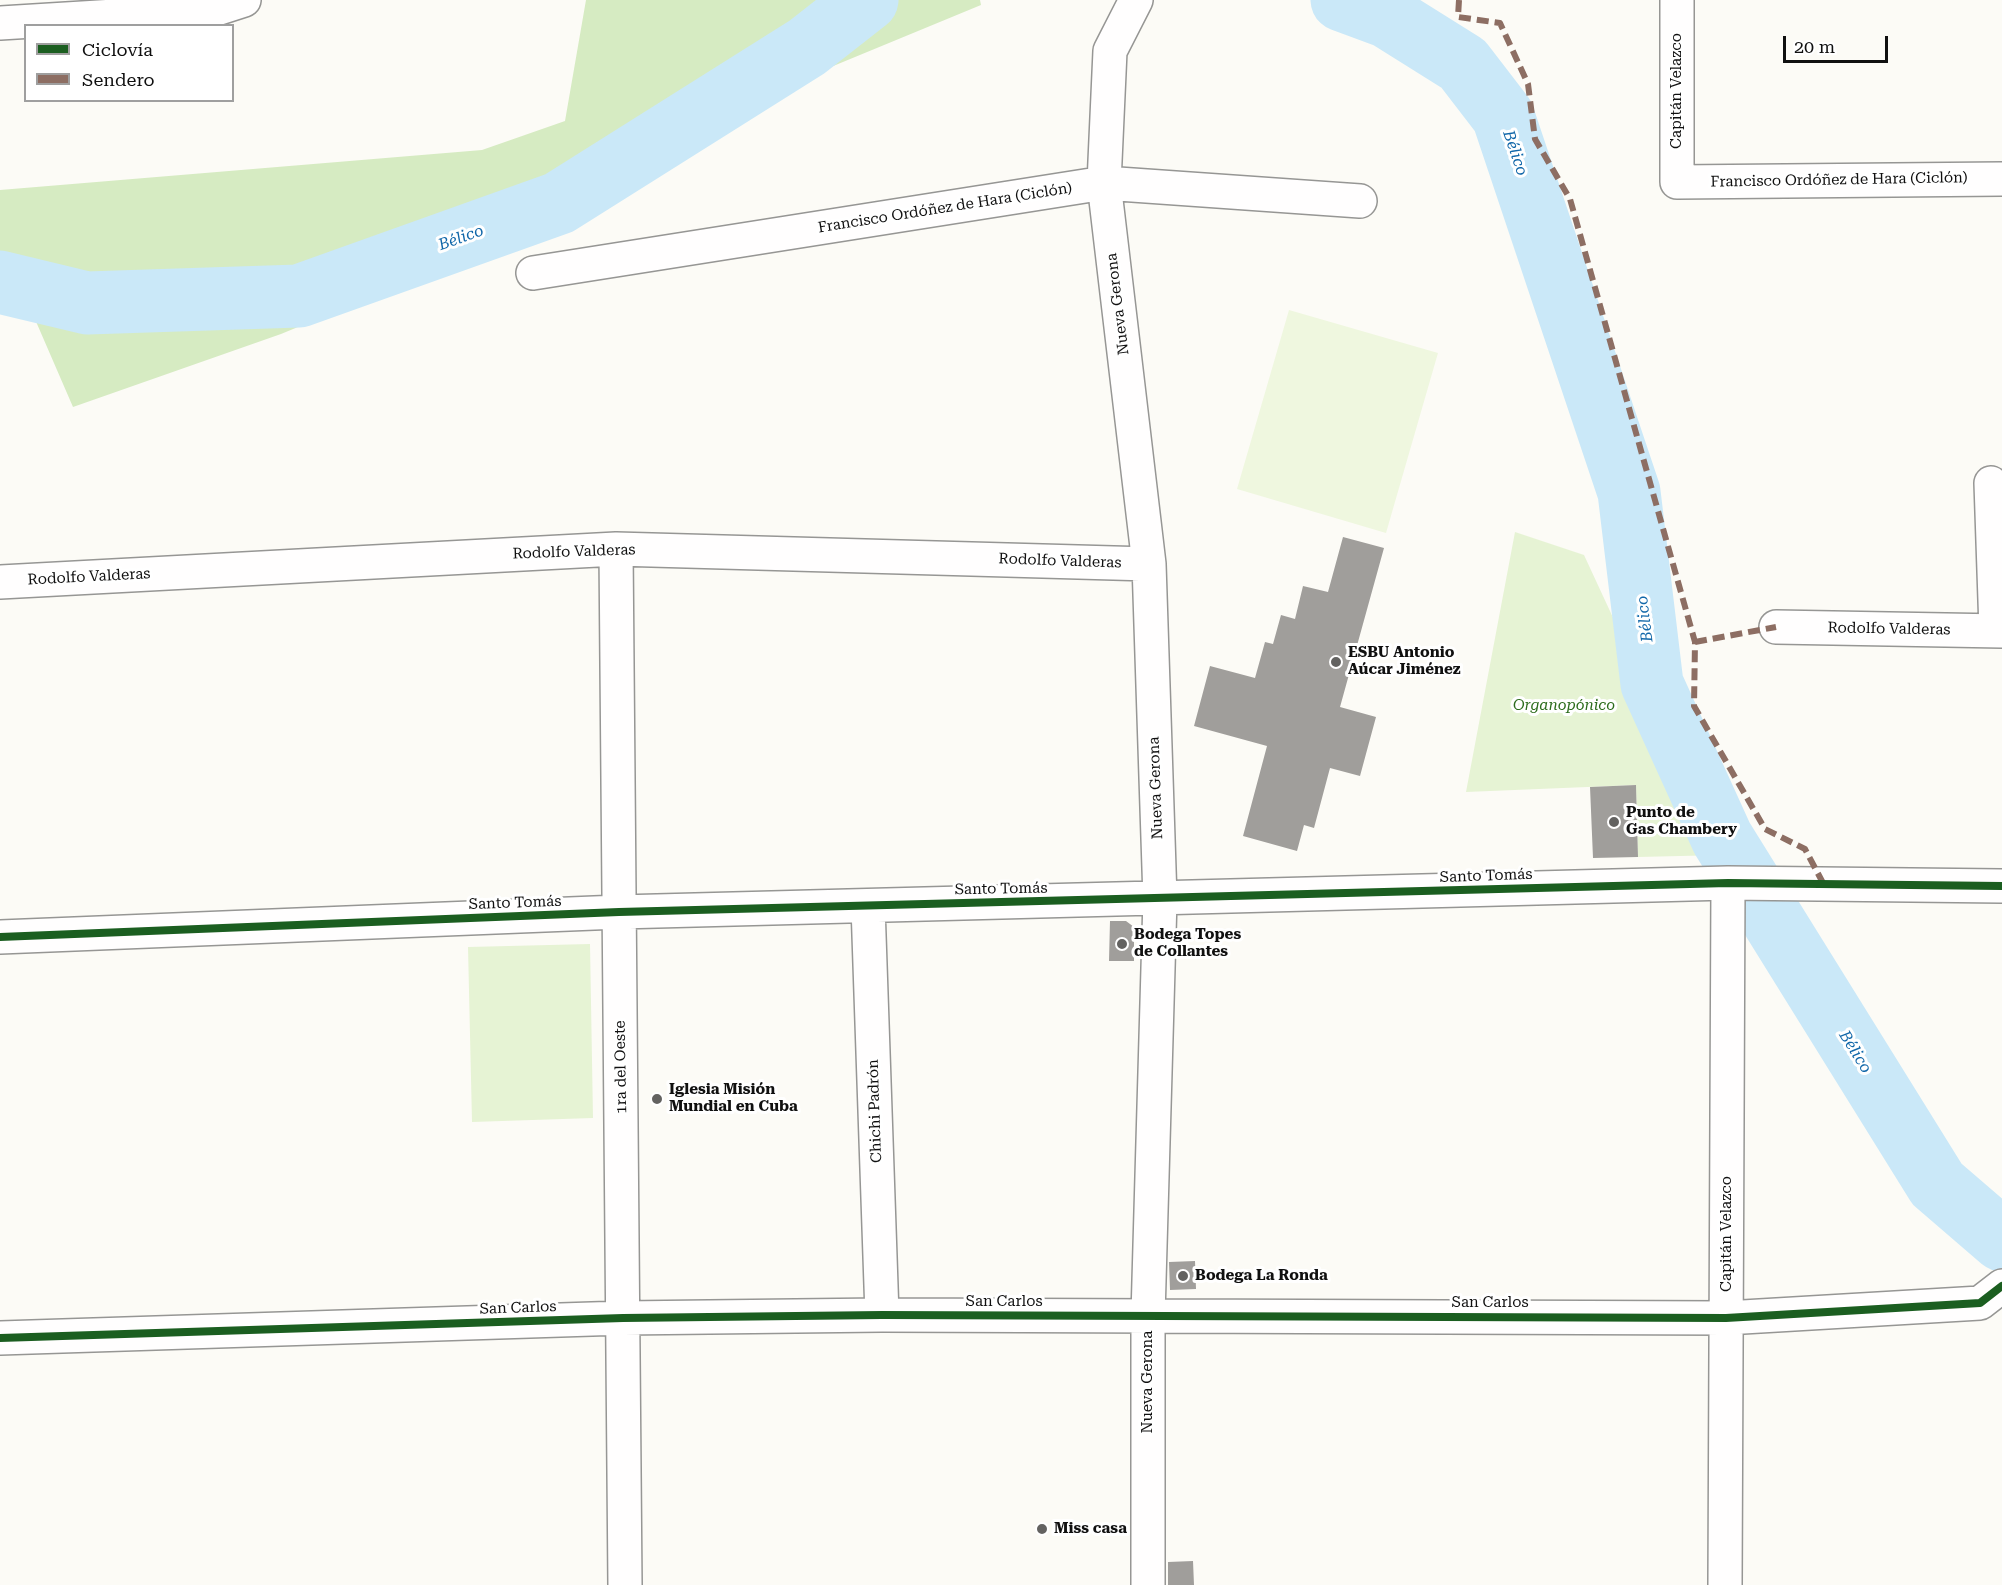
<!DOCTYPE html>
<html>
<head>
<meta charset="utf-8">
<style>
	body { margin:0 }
	#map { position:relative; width:2002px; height:1585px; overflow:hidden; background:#fcfbf6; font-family:"Roboto Serif",serif }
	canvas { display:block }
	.legend { position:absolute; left:24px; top:24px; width:210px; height:78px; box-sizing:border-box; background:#fff; border:2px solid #9f9f9f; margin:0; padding:8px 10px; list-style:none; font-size:18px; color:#101010 }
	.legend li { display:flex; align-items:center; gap:12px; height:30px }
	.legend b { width:30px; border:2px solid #9f9f9f }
	.scale { position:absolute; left:1783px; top:36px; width:105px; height:27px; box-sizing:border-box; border:3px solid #101010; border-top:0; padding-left:8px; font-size:18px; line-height:21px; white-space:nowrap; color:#101010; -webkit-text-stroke:4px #fff; paint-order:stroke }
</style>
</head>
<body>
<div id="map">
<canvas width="2002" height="1585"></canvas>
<ul class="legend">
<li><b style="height:8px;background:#1b5e20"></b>Ciclovía</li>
<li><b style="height:8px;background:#8d6e63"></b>Sendero</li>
</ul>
<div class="scale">20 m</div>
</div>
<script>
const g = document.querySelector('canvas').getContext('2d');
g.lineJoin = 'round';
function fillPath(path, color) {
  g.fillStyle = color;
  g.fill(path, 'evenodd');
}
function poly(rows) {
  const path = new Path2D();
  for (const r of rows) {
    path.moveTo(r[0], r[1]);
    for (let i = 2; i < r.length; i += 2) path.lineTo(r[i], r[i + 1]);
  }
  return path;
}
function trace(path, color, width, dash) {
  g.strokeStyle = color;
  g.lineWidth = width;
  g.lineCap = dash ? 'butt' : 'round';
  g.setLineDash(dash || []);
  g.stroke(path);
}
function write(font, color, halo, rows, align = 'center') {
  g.font = font + ' "Roboto Serif",serif';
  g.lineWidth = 6;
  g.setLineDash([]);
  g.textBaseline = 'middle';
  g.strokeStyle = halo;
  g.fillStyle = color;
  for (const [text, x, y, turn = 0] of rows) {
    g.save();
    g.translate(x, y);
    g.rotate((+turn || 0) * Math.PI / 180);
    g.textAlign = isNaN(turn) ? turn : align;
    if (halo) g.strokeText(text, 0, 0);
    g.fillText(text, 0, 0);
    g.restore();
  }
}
fillPath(poly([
	[1515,532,1584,555,1723,855,1638,857,1636,785,1466,792],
	[590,944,593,1118,472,1122,468,947]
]), '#e6f3d4');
fillPath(poly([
	[586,0,980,0,981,5,763,95,579,211,281,334,73,407,31,310,0,310,0,190,482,150,565,121]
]), '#d6ebc2');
fillPath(poly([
	[1289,310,1438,353,1386,533,1237,489]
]), '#eff7df');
trace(poly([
	[1342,0,1388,17,1463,64,1503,116,1629,492,1652,684,1722,838,1937,1184,2002,1240],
	[0,282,87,303,299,296,559,203,807,47,867,0]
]), '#cae8f8', 63);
fillPath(poly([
	[1343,537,1384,548,1340,707,1376,717,1360,776,1330,768,1314,828,1304,825,1297,851,1243,836,1267,746,1194,726,1210,666,1255,678,1265,642,1273,644,1281,615,1295,619,1303,586,1328,592],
	[1636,785,1638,857,1593,858,1590,787],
	[1110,921,1126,921,1134,927,1134,961,1109,961],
	[1195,1261,1196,1289,1170,1290,1169,1262],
	[1193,1561,1194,1585,1168,1585,1168,1562]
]), '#a09e9b');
const minor = poly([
	[1136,0,1110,51,1104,183,1149,564,1160,899,1148,1315,1148,1585],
	[1677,0,1677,182,2002,179],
	[0,23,213,10,244,0],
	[533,273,1104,183,1360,201],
	[1991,483,1996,630],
	[616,549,625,1585],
	[0,582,616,549,1149,564],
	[1776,627,2002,631],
	[868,906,882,1315],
	[0,937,619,912,1728,883,2002,886],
	[0,1338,623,1318,882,1315,1726,1318,1980,1303,2002,1286],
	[1725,1585,1728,883]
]);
trace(minor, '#969694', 36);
trace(minor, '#fffefe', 33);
trace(poly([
	[1459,0,1458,17,1500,23,1528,84,1535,139,1570,199,1695,642,1694,706,1765,829,1805,849,1823,883],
	[1695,642,1776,627]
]), '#8d6e63', 6, [12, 6]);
trace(poly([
	[0,937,619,912,1728,883,2002,886],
	[0,1338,623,1318,882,1315,1726,1318,1980,1303,2002,1286]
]), '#1b5e20', 8);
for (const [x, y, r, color] of [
	[1336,662,6,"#636260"],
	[1614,822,6,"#636260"],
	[1122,944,6,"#636260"],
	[657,1099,6,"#636260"],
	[1183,1276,6,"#636260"],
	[1042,1529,6,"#636260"]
]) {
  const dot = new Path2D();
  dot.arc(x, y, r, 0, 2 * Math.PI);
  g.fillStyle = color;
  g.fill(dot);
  trace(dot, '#fff', 2);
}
write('15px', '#101010', '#fff', [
	["Capitán Velazco",1677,91,-90],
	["Francisco Ordóñez de Hara (Ciclón)",1839,180,-1],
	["Francisco Ordóñez de Hara (Ciclón)",945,208,-9],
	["Nueva Gerona",1118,304,-97],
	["Rodolfo Valderas",574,552,-2],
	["Rodolfo Valderas",1060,561,2],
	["Rodolfo Valderas",89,577,-3],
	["Rodolfo Valderas",1889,629,1],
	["Nueva Gerona",1156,788,-92],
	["Santo Tomás",1486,876,-2],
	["Santo Tomás",1001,889,-1],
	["Santo Tomás",515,903,-2],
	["1ra del Oeste",621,1067,-91],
	["Chichi Padrón",875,1111,-92],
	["Capitán Velazco",1727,1234,-90],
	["San Carlos",1004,1302],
	["San Carlos",1490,1303],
	["San Carlos",518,1308,-2],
	["Nueva Gerona",1148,1382,-90]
]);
write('bold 15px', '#101010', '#fff', [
	["ESBU Antonio",1348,653],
	["Aúcar Jiménez",1348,670],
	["Punto de",1626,813],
	["Gas Chambery",1626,830],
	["Bodega Topes",1134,935],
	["de Collantes",1134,952],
	["Iglesia Misión",669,1090],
	["Mundial en Cuba",669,1107],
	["Bodega La Ronda",1195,1276],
	["Miss casa",1054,1529]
], 'left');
write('italic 15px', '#2c6c1c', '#fff', [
	["Organopónico",1564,706]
]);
write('italic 16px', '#1167a9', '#fff', [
	["Bélico",1515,153,71],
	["Bélico",461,238,-20],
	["Bélico",1645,619,-97],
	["Bélico",1855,1052,58]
]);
</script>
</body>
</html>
